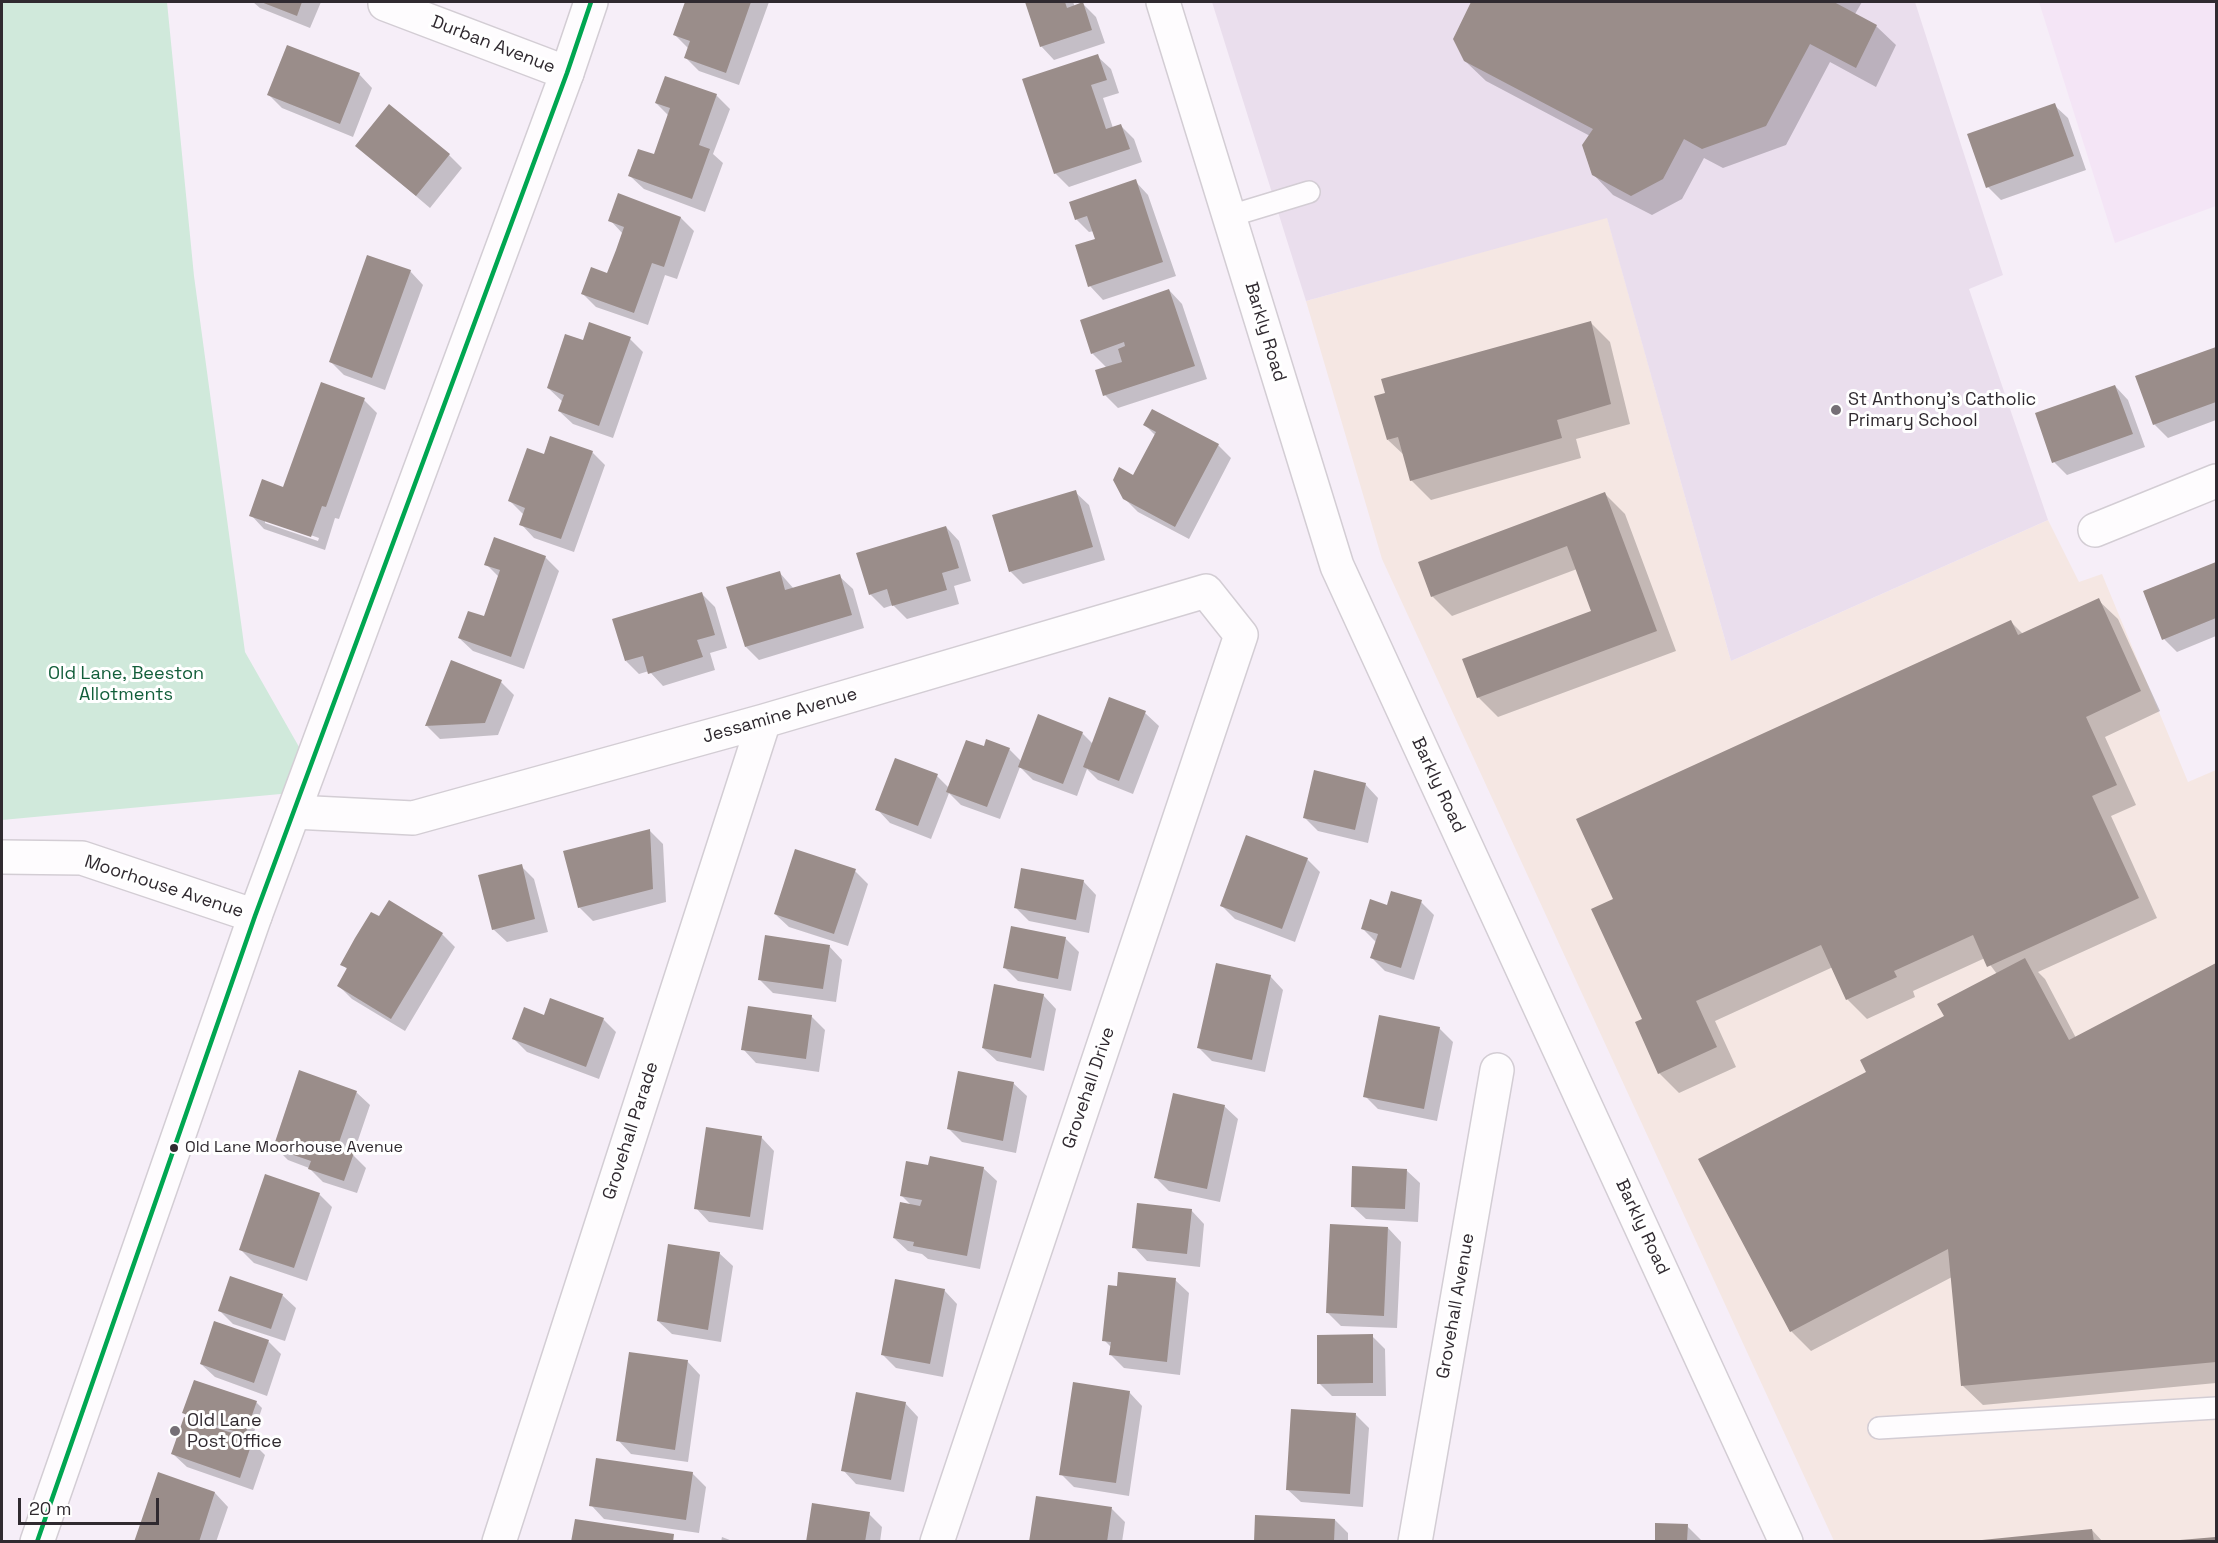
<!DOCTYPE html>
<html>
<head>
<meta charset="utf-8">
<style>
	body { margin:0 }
	#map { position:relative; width:2218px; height:1543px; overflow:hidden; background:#f6eef8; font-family:"Space Grotesk",sans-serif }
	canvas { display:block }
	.frame { position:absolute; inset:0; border:3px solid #302a30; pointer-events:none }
	.scale { position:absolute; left:18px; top:1498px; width:141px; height:27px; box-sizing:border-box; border:3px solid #302a30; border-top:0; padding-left:8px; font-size:18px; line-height:21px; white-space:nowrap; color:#302a30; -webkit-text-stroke:4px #fff; paint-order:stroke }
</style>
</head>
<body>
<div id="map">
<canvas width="2218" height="1543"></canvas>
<div class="frame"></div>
<div class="scale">20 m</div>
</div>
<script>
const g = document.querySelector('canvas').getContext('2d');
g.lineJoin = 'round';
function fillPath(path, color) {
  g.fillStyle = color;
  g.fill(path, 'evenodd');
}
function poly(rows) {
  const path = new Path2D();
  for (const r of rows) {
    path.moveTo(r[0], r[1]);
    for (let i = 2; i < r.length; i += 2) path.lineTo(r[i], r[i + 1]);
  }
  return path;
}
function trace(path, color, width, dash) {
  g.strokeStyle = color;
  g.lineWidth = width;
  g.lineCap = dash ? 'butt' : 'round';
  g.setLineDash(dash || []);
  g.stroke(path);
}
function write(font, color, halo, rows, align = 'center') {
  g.font = font + ' "Space Grotesk",sans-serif';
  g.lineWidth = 6;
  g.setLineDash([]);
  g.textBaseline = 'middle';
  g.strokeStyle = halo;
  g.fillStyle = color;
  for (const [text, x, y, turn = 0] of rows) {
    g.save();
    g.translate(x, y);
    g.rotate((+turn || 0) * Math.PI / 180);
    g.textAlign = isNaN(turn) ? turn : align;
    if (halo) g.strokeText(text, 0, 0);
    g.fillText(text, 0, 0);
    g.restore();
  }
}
fillPath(poly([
	[2039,2,2216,2,2216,206,2115,243]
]), '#f4e5f6');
fillPath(poly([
	[1607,217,1731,661,2048,520,2079,582,2102,574,2188,782,2216,770,2216,1541,1834,1541,1382,559,1306,301]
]), '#f5e7e3');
fillPath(poly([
	[1212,2,1915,2,2003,275,1969,289,2048,520,1731,661,1607,218,1306,301]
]), '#eadeed');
fillPath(poly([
	[2,2,167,2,194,276,245,652,311,768,302,792,2,820]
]), '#d0e9db');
fillPath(poly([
	[253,2,321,2,310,28,260,8],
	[687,2,769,2,739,85,699,71,686,58,688,48,675,35],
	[1026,2,1073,2,1075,7,1083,4,1096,17,1105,43,1054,60,1041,46],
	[1473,2,1862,2,1855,14,1876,26,1896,45,1876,87,1830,62,1786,145,1723,168,1704,158,1682,199,1652,215,1613,195,1593,174,1590,136,1486,81,1465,61,1455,39],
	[1097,56,1111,69,1119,93,1103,98,1113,128,1121,126,1134,139,1142,162,1069,187,1055,173],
	[359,74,372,88,353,137,282,108,269,95],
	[716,95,730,109,713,154,723,163,705,212,644,189,630,176,655,156,669,116,656,103],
	[2054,105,2068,118,2086,170,2001,200,1988,187],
	[357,146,449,155,462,168,430,208],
	[1135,181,1148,195,1176,276,1103,300,1090,286,1097,239,1094,231,1089,232,1076,219],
	[681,218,694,231,677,279,665,275,648,325,596,307,583,294,608,275,623,234,610,220],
	[410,271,423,285,385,390,344,375,330,361],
	[1169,290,1182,304,1207,379,1118,408,1105,395,1107,368,1092,353],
	[1590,322,1610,342,1630,424,1576,439,1581,458,1431,500,1411,480,1405,456,1388,440],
	[630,339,643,352,613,438,573,424,559,411,563,402,548,388,584,342],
	[2215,349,2216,420,2168,438,2154,424],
	[2115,386,2128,400,2145,447,2067,475,2054,462],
	[364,400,377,413,339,519,335,518,325,550,264,529,251,515,284,489],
	[265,519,319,538,318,541,265,523],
	[1145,425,1218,445,1231,458,1189,539,1138,512,1124,498,1155,435],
	[592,452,605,465,574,552,534,538,521,524,523,514,510,501,545,456],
	[1075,492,1089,505,1105,560,1023,584,1010,571],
	[1605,494,1625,514,1676,651,1498,717,1478,697,1593,612,1577,569,1452,616,1432,596],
	[946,527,959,541,971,581,954,586,959,604,907,619,893,605,884,608,870,594],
	[545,557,559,571,524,669,473,651,459,638,485,618,499,577,486,564],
	[2216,563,2216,636,2177,652,2164,639,2145,591],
	[779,572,794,589,839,576,853,589,864,628,759,660,746,647],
	[702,594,715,607,727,648,710,653,715,670,663,686,649,671,639,674,626,661],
	[2098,600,2118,619,2160,711,2105,737,2136,805,2111,816,2157,918,2038,972,2045,979,2076,1038,2216,965,2216,1383,1983,1405,1963,1386,1952,1277,1811,1351,1791,1331,1868,1073,1946,1017,1997,974,1985,958,1913,991,1915,997,1867,1019,1847,999,1833,967,1715,1021,1736,1067,1679,1093,1659,1073,1615,900,2011,622,2023,634],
	[501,682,514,695,498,735,440,739,427,726],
	[1145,713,1159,726,1133,794,1098,780,1087,769,1077,796,1033,780,1020,767,1000,819,961,805,949,793,931,839,890,823,877,809,937,776,949,788,984,748,1009,749,1021,761,1082,733,1093,744],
	[1365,784,1378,798,1368,843,1318,831,1304,817],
	[649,830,663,844,666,902,593,921,579,907],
	[1307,859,1320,872,1295,942,1235,919,1222,906],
	[521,866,534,879,548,932,507,942,493,929],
	[855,871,868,884,848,946,789,927,775,914],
	[1083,881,1096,895,1089,933,1029,921,1016,908],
	[1421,902,1434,915,1414,980,1385,971,1372,958,1376,942,1362,928,1387,907],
	[442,934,455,947,405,1031,352,999,339,986,348,970,342,964],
	[1065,938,1079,952,1071,991,1018,981,1005,968],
	[829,946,842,960,836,1002,773,993,760,980],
	[1270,976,1283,990,1265,1072,1212,1061,1199,1048],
	[1043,995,1056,1009,1044,1071,997,1061,983,1048],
	[811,1016,825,1030,819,1072,756,1063,743,1049],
	[603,1019,616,1032,599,1079,527,1052,514,1039],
	[1439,1028,1453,1042,1437,1121,1378,1109,1365,1096],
	[1013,1083,1027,1096,1016,1153,962,1142,949,1129],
	[356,1092,370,1105,353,1155,366,1168,357,1193,323,1182,309,1168,288,1160,275,1147],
	[1224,1106,1238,1119,1220,1202,1169,1191,1156,1178],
	[761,1137,774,1151,763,1230,709,1222,696,1208],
	[929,1167,983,1168,997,1181,980,1269,928,1259,922,1254,908,1251,894,1238,912,1206,901,1195],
	[1406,1170,1420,1183,1418,1222,1366,1219,1352,1206],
	[319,1194,332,1207,307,1281,254,1263,241,1250],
	[1191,1210,1204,1224,1200,1267,1147,1261,1134,1247],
	[1388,1228,1401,1242,1397,1328,1341,1326,1327,1312],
	[719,1253,733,1266,721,1342,672,1334,658,1321],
	[1175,1280,1189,1293,1180,1375,1124,1368,1111,1355,1112,1348,1104,1340],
	[944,1290,957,1304,943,1377,896,1368,882,1354],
	[282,1295,296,1308,285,1341,233,1324,220,1311],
	[1372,1336,1385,1349,1386,1396,1332,1396,1319,1383],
	[268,1341,281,1354,267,1396,215,1377,201,1364],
	[687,1361,700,1375,688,1462,631,1454,618,1440],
	[1129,1392,1142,1406,1129,1496,1074,1487,1061,1474],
	[256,1402,262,1408,251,1441,265,1455,253,1490,187,1467,173,1454,192,1421,184,1413],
	[905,1403,918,1417,904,1492,856,1484,843,1470],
	[1355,1414,1369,1428,1363,1507,1301,1502,1287,1489],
	[692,1473,706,1487,699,1533,604,1519,591,1505],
	[158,1474,215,1493,228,1507,216,1542,135,1542],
	[1112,1509,1125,1522,1122,1542,1030,1542],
	[869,1514,882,1527,880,1542,807,1542],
	[1335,1520,1348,1533,1348,1542,1255,1542],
	[1687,1526,1703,1542,1656,1542],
	[2092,1530,2103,1542,1982,1542],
	[722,1537,735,1542,721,1542]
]), '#0003');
fillPath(poly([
	[261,2,302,2,297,16],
	[685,2,751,2,726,73,684,58,690,41,673,35],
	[1025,2,1065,2,1067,8,1083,2,1092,30,1040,47],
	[1471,2,1834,2,1877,25,1856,68,1810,44,1766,126,1702,149,1684,139,1663,179,1631,196,1592,175,1582,145,1593,129,1464,61,1453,39],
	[287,45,360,73,340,124,267,95],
	[1098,54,1107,80,1091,85,1106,129,1121,124,1130,149,1054,174,1022,79],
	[665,76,717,94,699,145,710,149,692,199,628,176,638,149,654,154,670,108,655,103],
	[2055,103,2074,156,1986,188,1967,134],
	[389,104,450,154,416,196,355,146],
	[1136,179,1163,262,1088,287,1075,245,1095,239,1087,216,1075,220,1069,202],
	[618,193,681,217,664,267,652,263,634,313,581,294,591,267,607,273,616,250,624,227,608,221],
	[367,255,411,270,372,378,329,362],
	[1169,289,1195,366,1103,396,1095,370,1122,362,1118,349,1125,346,1124,342,1091,354,1080,320],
	[1591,321,1611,404,1557,420,1562,438,1410,481,1398,437,1387,440,1374,396,1385,393,1381,379],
	[589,322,631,337,599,426,558,411,564,395,547,388,565,334,583,340],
	[2216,347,2216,402,2153,425,2135,376],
	[321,382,365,398,326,507,322,506,311,537,249,516,262,479,283,487],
	[2115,385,2133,434,2052,463,2035,413],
	[1152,409,1219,444,1175,527,1123,499,1113,480,1119,467,1133,475,1156,432,1143,425],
	[550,436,593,451,561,539,519,525,525,508,508,501,527,448,544,454],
	[1076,490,1093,547,1009,572,992,515],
	[1605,492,1657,631,1477,698,1462,659,1591,611,1567,546,1431,597,1418,562],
	[946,526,959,568,942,573,947,590,892,606,887,589,869,595,856,553],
	[494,537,546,556,511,657,458,638,468,611,484,616,500,570,484,565],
	[2216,562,2216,618,2162,640,2143,591],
	[780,571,785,590,840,574,852,615,745,647,726,587],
	[702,592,715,635,697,640,703,657,648,674,643,656,625,661,612,619],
	[2099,598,2141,691,2086,717,2117,785,2092,796,2139,898,1987,967,1973,935,1894,971,1897,977,1846,1000,1821,945,1696,1001,1717,1047,1658,1074,1635,1022,1642,1019,1591,909,1613,899,1576,819,2011,620,2018,635],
	[451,660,502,680,485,723,425,726],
	[1109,697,1146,711,1119,781,1083,767],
	[1038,714,1083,732,1063,784,1018,767],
	[986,739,1010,748,987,807,946,792,966,740,984,746],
	[895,758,938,774,918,826,875,810],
	[1314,770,1366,783,1355,830,1303,818],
	[650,829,653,889,578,908,563,851],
	[1246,835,1308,858,1282,929,1220,906],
	[795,849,856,869,834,934,774,914],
	[522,864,535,919,492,930,478,875],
	[1021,868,1084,880,1076,920,1014,908],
	[1391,891,1422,900,1401,968,1370,958,1378,934,1361,929,1370,899,1387,905],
	[389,900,443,933,391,1019,337,986,347,968,340,965,355,938,371,912,379,916],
	[1011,926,1066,937,1058,979,1003,968],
	[765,935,830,945,823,989,758,980],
	[2025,958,2069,1040,2216,963,2216,1362,1961,1386,1948,1249,1790,1332,1698,1159,1866,1072,1860,1060,1944,1016,1937,1004],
	[1216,963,1271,975,1252,1060,1197,1048],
	[994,984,1044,994,1031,1058,982,1048],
	[550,998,604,1018,586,1067,512,1039,524,1007,544,1015],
	[748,1006,812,1015,806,1059,741,1050],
	[1379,1015,1440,1027,1424,1109,1363,1097],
	[299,1070,357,1091,337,1148,354,1153,344,1181,308,1169,311,1161,273,1148],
	[958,1071,1014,1082,1003,1141,947,1129],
	[1173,1093,1225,1105,1207,1189,1154,1178],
	[706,1127,762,1136,750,1217,694,1209],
	[930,1156,984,1167,967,1256,913,1246,914,1242,893,1238,900,1202,920,1206,922,1200,900,1196,906,1161,928,1165],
	[1352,1166,1407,1169,1405,1209,1351,1207],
	[265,1174,320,1193,294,1268,239,1250],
	[1137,1203,1192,1209,1187,1254,1132,1248],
	[1330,1224,1388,1227,1384,1316,1326,1313],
	[668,1244,720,1252,708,1330,657,1321],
	[1118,1272,1176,1278,1167,1362,1109,1355,1111,1342,1102,1341,1108,1285,1117,1286],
	[230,1276,283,1294,271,1329,218,1311],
	[895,1279,945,1289,930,1364,881,1355],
	[214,1321,269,1340,254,1383,200,1364],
	[1373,1334,1373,1383,1317,1384,1317,1335],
	[629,1352,688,1360,675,1450,616,1441],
	[194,1380,257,1401,245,1435,182,1413],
	[1073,1382,1130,1391,1116,1483,1059,1475],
	[856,1392,906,1402,891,1480,841,1471],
	[1291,1409,1356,1413,1350,1494,1286,1490],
	[184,1417,253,1440,240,1478,171,1454],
	[596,1458,693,1472,686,1520,589,1506],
	[158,1472,215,1492,199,1542,134,1542],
	[1036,1496,1112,1507,1107,1542,1029,1542],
	[812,1503,870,1512,865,1542,806,1542],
	[1255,1515,1335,1519,1334,1542,1254,1542],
	[575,1519,674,1534,673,1542,571,1542],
	[1655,1523,1688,1524,1687,1542,1655,1542],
	[2092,1529,2094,1542,1982,1542,1982,1540],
	[2216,1537,2216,1542,2180,1542,2180,1540]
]), '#9a8d8a');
const service = poly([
	[1230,216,1309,192],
	[1879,1428,2216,1408]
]);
const minor = poly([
	[385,4,567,73],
	[2095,530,2216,481],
	[294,812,413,818,764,721,1206,591,1241,635,937,1542],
	[2,857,82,858,255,916],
	[499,1542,764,721],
	[1415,1542,1497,1070]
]);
const tertiary = poly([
	[1163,2,1337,566,1786,1542],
	[37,1542,255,916,567,73,591,2]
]);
trace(service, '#d3cdd4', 24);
trace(minor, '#d3cdd4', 36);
trace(tertiary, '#d3cdd4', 36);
trace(service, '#fefcfe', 21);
trace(minor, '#fefcfe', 33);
trace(tertiary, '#fefcfe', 33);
trace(poly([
	[37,1542,255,916,567,73,591,2]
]), '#00a651', 4.5);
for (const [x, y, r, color] of [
	[1836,410,6,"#756f76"],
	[174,1148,5,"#302a30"],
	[175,1431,6,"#756f76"]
]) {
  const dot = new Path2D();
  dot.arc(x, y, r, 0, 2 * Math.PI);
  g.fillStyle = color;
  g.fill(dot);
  trace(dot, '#fff', 2);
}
write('16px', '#302a30', '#fff', [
	["Old Lane Moorhouse Avenue",185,1148]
], 'left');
write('18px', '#302a30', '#fff', [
	["Durban Avenue",493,45,21],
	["Barkly Road",1265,332,73],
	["Jessamine Avenue",780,716,-16],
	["Barkly Road",1438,785,65],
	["Moorhouse Avenue",164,887,18],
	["Grovehall Drive",1089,1088,-71],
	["Grovehall Parade",631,1131,-72],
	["Barkly Road",1642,1227,65],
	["Grovehall Avenue",1456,1306,-80]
]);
write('18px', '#302a30', '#fff', [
	["St Anthony's Catholic",1848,400],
	["Primary School",1848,421],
	["Old Lane",187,1421],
	["Post Office",187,1442]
], 'left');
write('18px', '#125e3a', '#fff', [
	["Old Lane, Beeston",126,674],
	["Allotments",126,695]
]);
</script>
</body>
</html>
